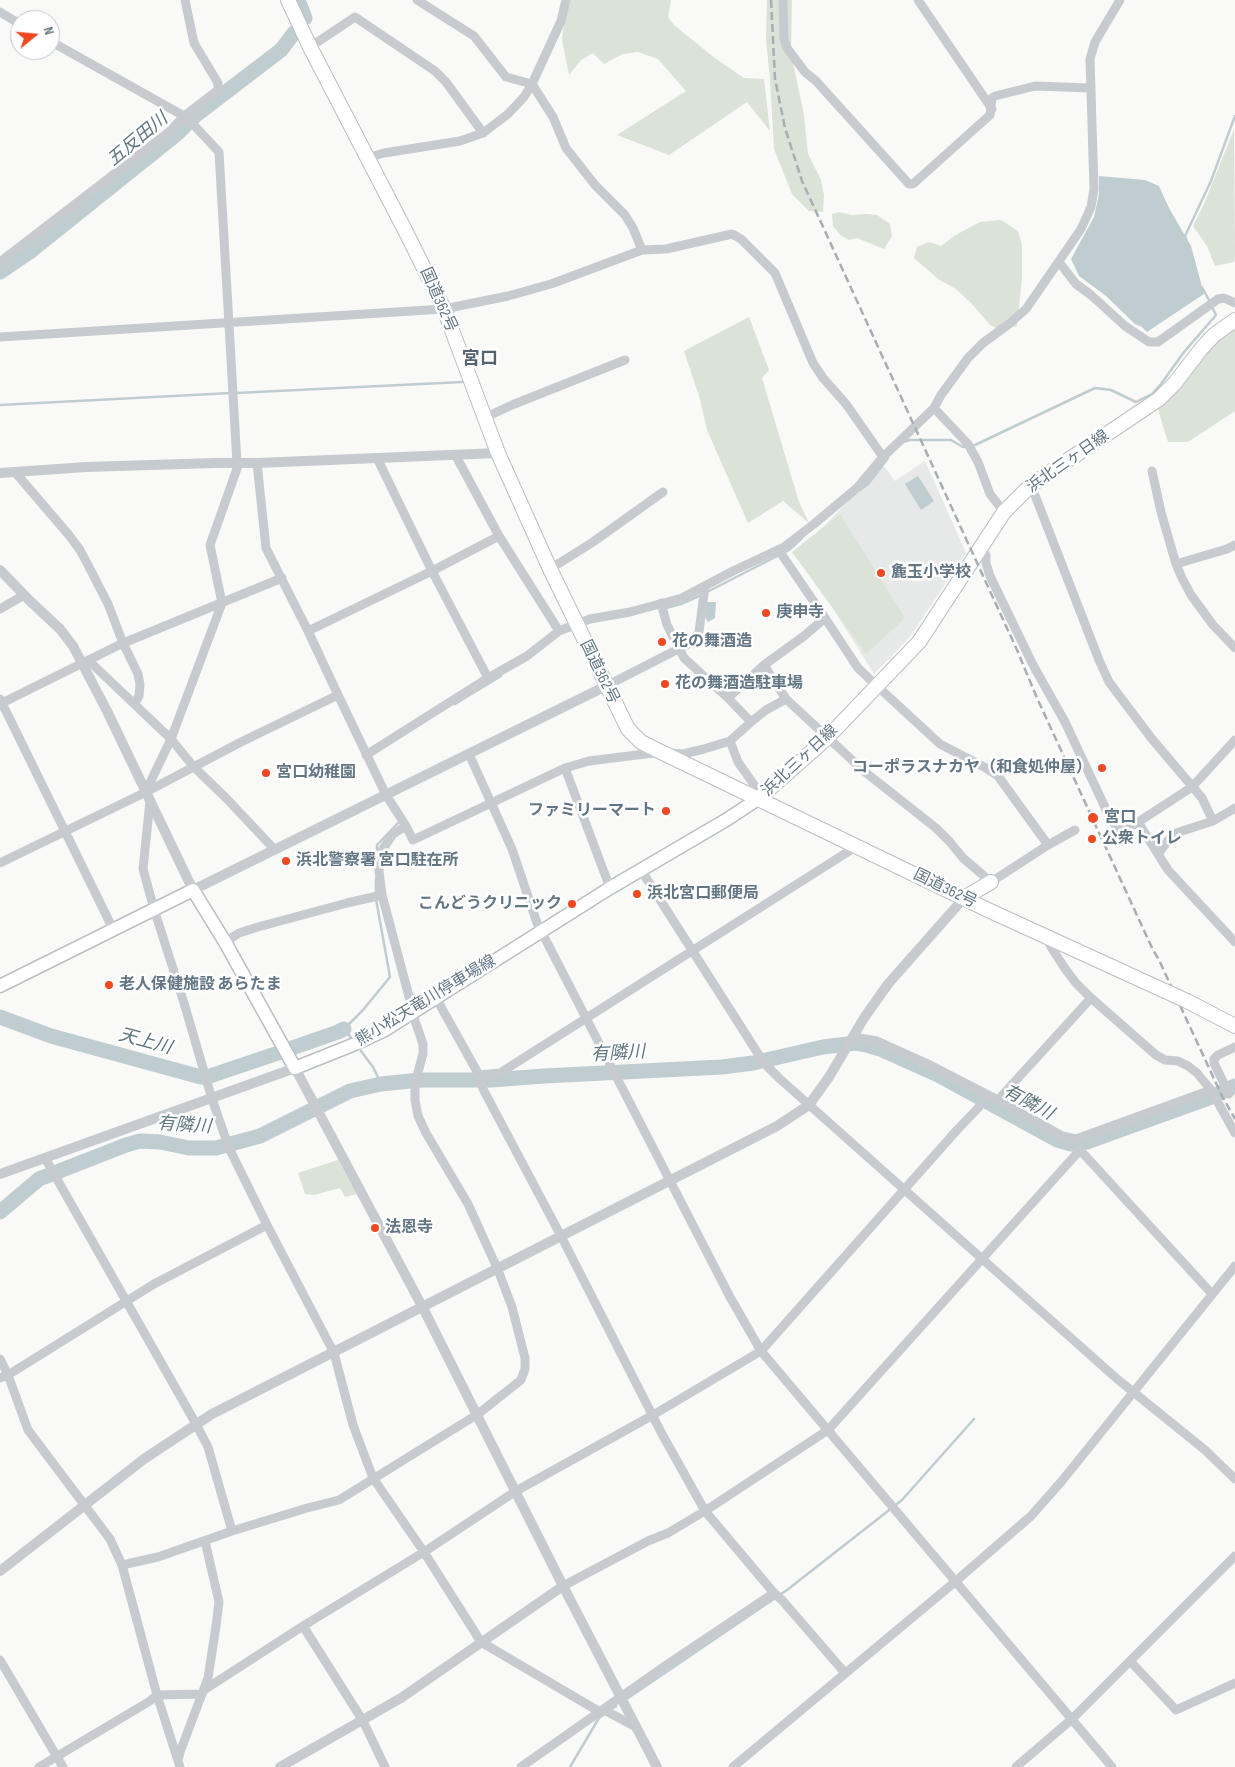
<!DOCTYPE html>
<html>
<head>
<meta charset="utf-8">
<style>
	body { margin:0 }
	#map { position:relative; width:1235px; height:1767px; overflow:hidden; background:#f9f9f7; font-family:"Sofia Sans Condensed",sans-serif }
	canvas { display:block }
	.north { position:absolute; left:10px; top:10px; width:50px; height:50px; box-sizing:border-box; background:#fff; border:1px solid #c0c8ce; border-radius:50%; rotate:73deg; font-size:14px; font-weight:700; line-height:20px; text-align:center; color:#627684 }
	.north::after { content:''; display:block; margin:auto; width:18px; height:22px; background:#f04820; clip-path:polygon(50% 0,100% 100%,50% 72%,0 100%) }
</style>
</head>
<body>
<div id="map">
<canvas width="1235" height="1767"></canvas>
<div class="north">N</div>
</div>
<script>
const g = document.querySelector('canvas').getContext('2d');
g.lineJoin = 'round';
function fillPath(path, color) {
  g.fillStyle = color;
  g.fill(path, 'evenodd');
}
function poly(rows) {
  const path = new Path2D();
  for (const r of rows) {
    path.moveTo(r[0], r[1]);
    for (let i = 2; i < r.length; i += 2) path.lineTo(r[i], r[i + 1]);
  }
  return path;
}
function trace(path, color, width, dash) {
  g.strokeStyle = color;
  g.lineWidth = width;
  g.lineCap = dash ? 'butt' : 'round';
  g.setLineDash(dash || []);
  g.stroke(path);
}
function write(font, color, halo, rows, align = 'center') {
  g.font = font + ' "Sofia Sans Condensed","Noto Sans JP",sans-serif';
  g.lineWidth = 5;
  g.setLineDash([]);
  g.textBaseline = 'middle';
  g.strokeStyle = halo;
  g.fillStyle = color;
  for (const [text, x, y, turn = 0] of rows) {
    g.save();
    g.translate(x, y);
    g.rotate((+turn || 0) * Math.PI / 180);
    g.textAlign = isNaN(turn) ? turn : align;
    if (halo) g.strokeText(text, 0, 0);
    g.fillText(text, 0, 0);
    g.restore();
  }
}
fillPath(poly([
	[925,461,966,553,909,638,874,674,798,553,883,465,895,481]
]), '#e7e8e8');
fillPath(poly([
	[567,0,671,0,668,17,674,25,716,59,744,78,764,79,770,131,747,102,669,155,617,135,686,91,658,59,638,52,623,54,604,64,593,53,581,60,569,75,562,40],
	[767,0,792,0,791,53,804,115,808,154,821,180,824,195,823,212,809,211,792,194,774,149,770,79,766,39],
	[1234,129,1235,256,1234,262,1215,266,1207,246,1193,226,1204,204],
	[839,212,852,215,867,214,877,215,890,224,892,236,884,249,857,238,849,240,840,235,833,226,832,214],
	[1001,220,1018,231,1022,245,1022,278,1017,326,1000,330,990,325,972,304,956,289,938,279,914,258,917,247,929,242,941,246,954,236,980,222],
	[749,317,769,370,762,378,799,502,809,523,783,501,748,523,707,430,700,399,684,351],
	[1235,328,1235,411,1188,442,1168,442,1157,406,1194,359],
	[840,514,905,618,866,654,792,552],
	[338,1160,357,1194,345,1197,340,1188,314,1195,305,1194,298,1173]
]), '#dbe2d7');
fillPath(poly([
	[1099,176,1145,180,1159,186,1169,208,1191,246,1204,294,1147,332,1142,327,1135,324,1106,296,1079,276,1071,259,1094,217,1099,194],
	[918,476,934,501,921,510,905,484],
	[707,602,716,602,715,618,708,622,705,617]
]), '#bfccd0');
trace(poly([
	[1186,239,1185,236,1211,181,1235,116],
	[1202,287,1210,302],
	[236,393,462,382],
	[0,405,231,393],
	[903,442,910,440,951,440,963,447,975,445,1095,388,1111,390,1136,402,1152,394,1161,384,1184,352,1216,315,1212,307],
	[860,490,869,483,888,458],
	[707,592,789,550,802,538],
	[666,608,681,604,699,596],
	[455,704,501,676],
	[377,854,377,845,400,821],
	[376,879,376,894],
	[352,1039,344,1029,363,1010,390,977,376,899],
	[361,1051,373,1067,381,1084],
	[628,1698,787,1590,902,1500,974,1419],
	[609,1711,616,1706],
	[570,1767,599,1718,602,1716]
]), '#bfccd0', 2.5);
trace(poly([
	[298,0,305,18],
	[0,272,31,251,177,134,196,115,281,50,294,33],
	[0,1017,51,1036,201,1077,210,1076,281,1052],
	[292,1048,338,1032,344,1029],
	[0,1212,39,1179,126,1145,140,1141,160,1142,189,1148,216,1148,260,1136,350,1091,381,1084,420,1080,491,1080,544,1076,722,1067,753,1063,823,1047,856,1043,867,1045,880,1049,938,1075,1057,1140,1071,1144,1087,1142,1209,1098,1235,1086]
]), '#bfccd0', 15);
const secondary = poly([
	[0,986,193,890,225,942,295,1068,355,1044,385,1030,610,888,726,820,758,799]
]);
const primary = poly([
	[758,799,827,738,919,642,1004,512,1031,485,1159,399,1175,383,1201,349,1214,335,1235,320],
	[964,898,991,882]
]);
const trunk = poly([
	[288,0,310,47,409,238,444,309,498,453,550,569,628,729,641,742,661,752,988,910,1165,991],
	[1187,1001,1235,1026]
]);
trace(secondary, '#b9bfc3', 15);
trace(primary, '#bcc0c4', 16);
trace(trunk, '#bbbfc2', 16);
trace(poly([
	[417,0,474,36,506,77,532,84,553,117,566,148,595,185,625,215,633,228,642,250],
	[783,0,784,39,787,48,805,72,816,81,909,184,913,184,990,115,992,98,995,96,1035,86,1090,88],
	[918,0,992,109],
	[0,12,20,24],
	[50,41,184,116,192,123,219,152,237,463],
	[310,47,355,17,435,71,446,82,483,133],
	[367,158,384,153,460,141,483,133,508,114,524,97,532,84,561,21,566,0],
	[0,262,170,131,184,116,218,90,218,83,194,43,185,0],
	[1059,262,1076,284,1091,295,1125,326,1149,342,1158,342,1218,299,1224,298,1235,303],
	[0,337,444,309,508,296,551,284,642,250,666,249,732,234,741,239,775,273,813,363,823,378,846,404,883,457],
	[934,408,968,444,978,462,990,494,1004,512],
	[484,418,512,405,625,360],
	[377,458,432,571,488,678],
	[257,463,266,548,308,631,338,695],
	[1152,471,1161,512,1176,564,1182,578,1191,595,1213,625,1235,648],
	[15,472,68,534,80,550,88,565,108,604,123,643,138,674,140,685,139,696,135,703],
	[1031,485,1099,660,1109,682,1152,739,1202,798,1213,821],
	[499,536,559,631],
	[981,548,986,555,986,563,990,576,1033,665,1065,722,1110,818,1116,826,1126,830,1192,787,1235,740],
	[1176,564,1227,549,1235,545],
	[550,569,593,542,663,492],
	[661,603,667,625,684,658,728,698,751,722,766,710,786,699,865,772,936,828,950,842,963,858,991,882,1048,845,1075,830],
	[0,609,24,595],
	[825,618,858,668,877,686,940,744,986,768,998,776,1048,845],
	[308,631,432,571,499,536,456,456],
	[88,660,171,739,193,766,227,799,275,850],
	[764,665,786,699],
	[606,686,694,641,699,632,705,586],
	[728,698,764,665,804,636,825,618,782,555,780,549],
	[0,699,113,929],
	[0,704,121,644,282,578],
	[730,741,738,762,762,796],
	[469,754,512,849,537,923,730,1297,761,1351,1112,1767],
	[366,755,488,678,527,656,559,631,590,619,630,612,682,598,733,571,784,547,814,524,858,487,883,457,934,408,941,395,968,358,983,343,1009,324,1026,309,1081,229,1091,207,1094,189,1090,59,1095,42,1120,0],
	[565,768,610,888],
	[146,791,171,739,222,603,210,545,239,463],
	[150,801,143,869,154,909,184,1003,212,1099,229,1148,267,1225,334,1353,353,1425,373,1478,424,1552,481,1642,600,1712,606,1711,636,1727],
	[1138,822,1168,870,1235,942],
	[1158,854,1173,834,1213,821,1235,808],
	[0,863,146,792,241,742,338,695,386,795,406,826,413,840,565,768,589,761,661,752,683,754,704,749,730,741,751,722],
	[641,870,764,1063,780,1079,1116,1378,1205,1450,1235,1479],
	[225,942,239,933,258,927,347,903,382,895],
	[436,998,479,1075,483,1089,561,1236,662,1434,705,1511,774,1593,782,1600,845,1673],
	[854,1037,877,1041,926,1063,998,1100,1062,1136,1076,1139,1211,1090,1197,1073,1188,1066,1178,1061,1165,1060,1156,1055,1091,998,1076,983,1066,970,1051,947,1047,937],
	[479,1075,500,1073,857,846],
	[1211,1090,1235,1133],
	[1229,1094,1214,1063,1214,1059,1218,1055,1235,1047],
	[998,1100,1091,998],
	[45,1158,196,1424,208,1447,232,1531],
	[0,1359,8,1375,28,1430,110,1539,122,1565,157,1695,180,1767],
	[0,1378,8,1375,154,1284,267,1225],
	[122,1565,158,1557,232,1531,307,1508,339,1500,478,1414,521,1380,525,1369,525,1358,512,1307,498,1270,468,1204,426,1133,418,1116,415,1100,415,1083,423,1054,423,1044,412,1012,411,1004,382,895,379,871,381,852,393,834,406,826],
	[563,1586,648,1541,668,1533,705,1511,828,1430,1080,1150,1212,1294],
	[303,1626,363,1721,385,1767],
	[0,1660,63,1767],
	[1131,1662,1176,1710,1235,1683],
	[204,1690,303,1626,424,1552,516,1491,653,1415,761,1351,957,1130,979,1107],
	[178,1761,180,1752,208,1678,216,1626,219,1602,205,1541],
	[39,1767,150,1701,157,1695,202,1694],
	[521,1767,665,1666,774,1593],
	[733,1767,956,1581,1031,1516,1061,1482,1235,1266],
	[1016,1767,1072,1719,1235,1556]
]), '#c7cbcf', 9);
trace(poly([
	[0,473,86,467,215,463,257,463,498,453],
	[0,570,30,601,60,629,73,646,107,711,193,890,606,686],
	[0,1174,295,1068,423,1308,563,1586,657,1767],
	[0,1571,144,1459,212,1414,777,1126,809,1105,829,1077,864,1018,888,984,964,898],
	[280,1767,401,1698,563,1586]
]), '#c7cbcf', 10);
trace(secondary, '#fff', 12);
trace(primary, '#fff', 14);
trace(trunk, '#fff', 14);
trace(poly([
	[771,0,775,79,785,128,802,181,1017,650,1037,698,1153,950,1159,960,1222,1096,1235,1119]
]), '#a7aeb4', 2.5, [8, 4]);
const trunkBridge = poly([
	[1165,991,1187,1001]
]);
trace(trunkBridge, '#bbbfc2', 16, []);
trace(trunkBridge, '#fff', 14);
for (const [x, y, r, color] of [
	[881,573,5,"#f04820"],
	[766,613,5,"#f04820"],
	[662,642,5,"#f04820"],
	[665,684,5,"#f04820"],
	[1102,768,5,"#f04820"],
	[266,773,5,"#f04820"],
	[666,811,5,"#f04820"],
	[1093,818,6,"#f04820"],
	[1092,839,5,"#f04820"],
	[286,861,5,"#f04820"],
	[637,894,5,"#f04820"],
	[572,904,5,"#f04820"],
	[109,985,5,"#f04820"],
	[375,1228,5,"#f04820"]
]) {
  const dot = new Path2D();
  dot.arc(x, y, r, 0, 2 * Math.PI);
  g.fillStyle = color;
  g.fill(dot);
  trace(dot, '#fff', 2);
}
write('16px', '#627684', '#fff', [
	["国道362号",438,300,66],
	["浜北三ヶ日線",1068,462,-35],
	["国道362号",599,672,64],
	["浜北三ヶ日線",800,761,-43],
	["国道362号",945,889,26],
	["熊小松天竜川停車場線",426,1001,-31]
]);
write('bold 16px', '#627684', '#fff', [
	["麁玉小学校",891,573],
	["庚申寺",776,613],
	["花の舞酒造",672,642],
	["花の舞酒造駐車場",675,684],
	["コーポラスナカヤ（和食処仲屋）",1092,768,"right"],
	["宮口幼稚園",276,773],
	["ファミリーマート",656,811,"right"],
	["宮口",1104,818],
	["公衆トイレ",1102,839],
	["浜北警察署 宮口駐在所",296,861],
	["浜北宮口郵便局",647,894],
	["こんどうクリニック",562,904,"right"],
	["老人保健施設 あらたま",119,985],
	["法恩寺",385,1228]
], 'left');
write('italic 18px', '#5d767e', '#fff', [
	["五反田川",138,140,-40],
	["天上川",145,1042,15],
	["有隣川",618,1054,-3],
	["有隣川",1028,1103,28],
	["有隣川",184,1126,4]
]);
write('bold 18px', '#55646e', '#fff', [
	["宮口",480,359]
]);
</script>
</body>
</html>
